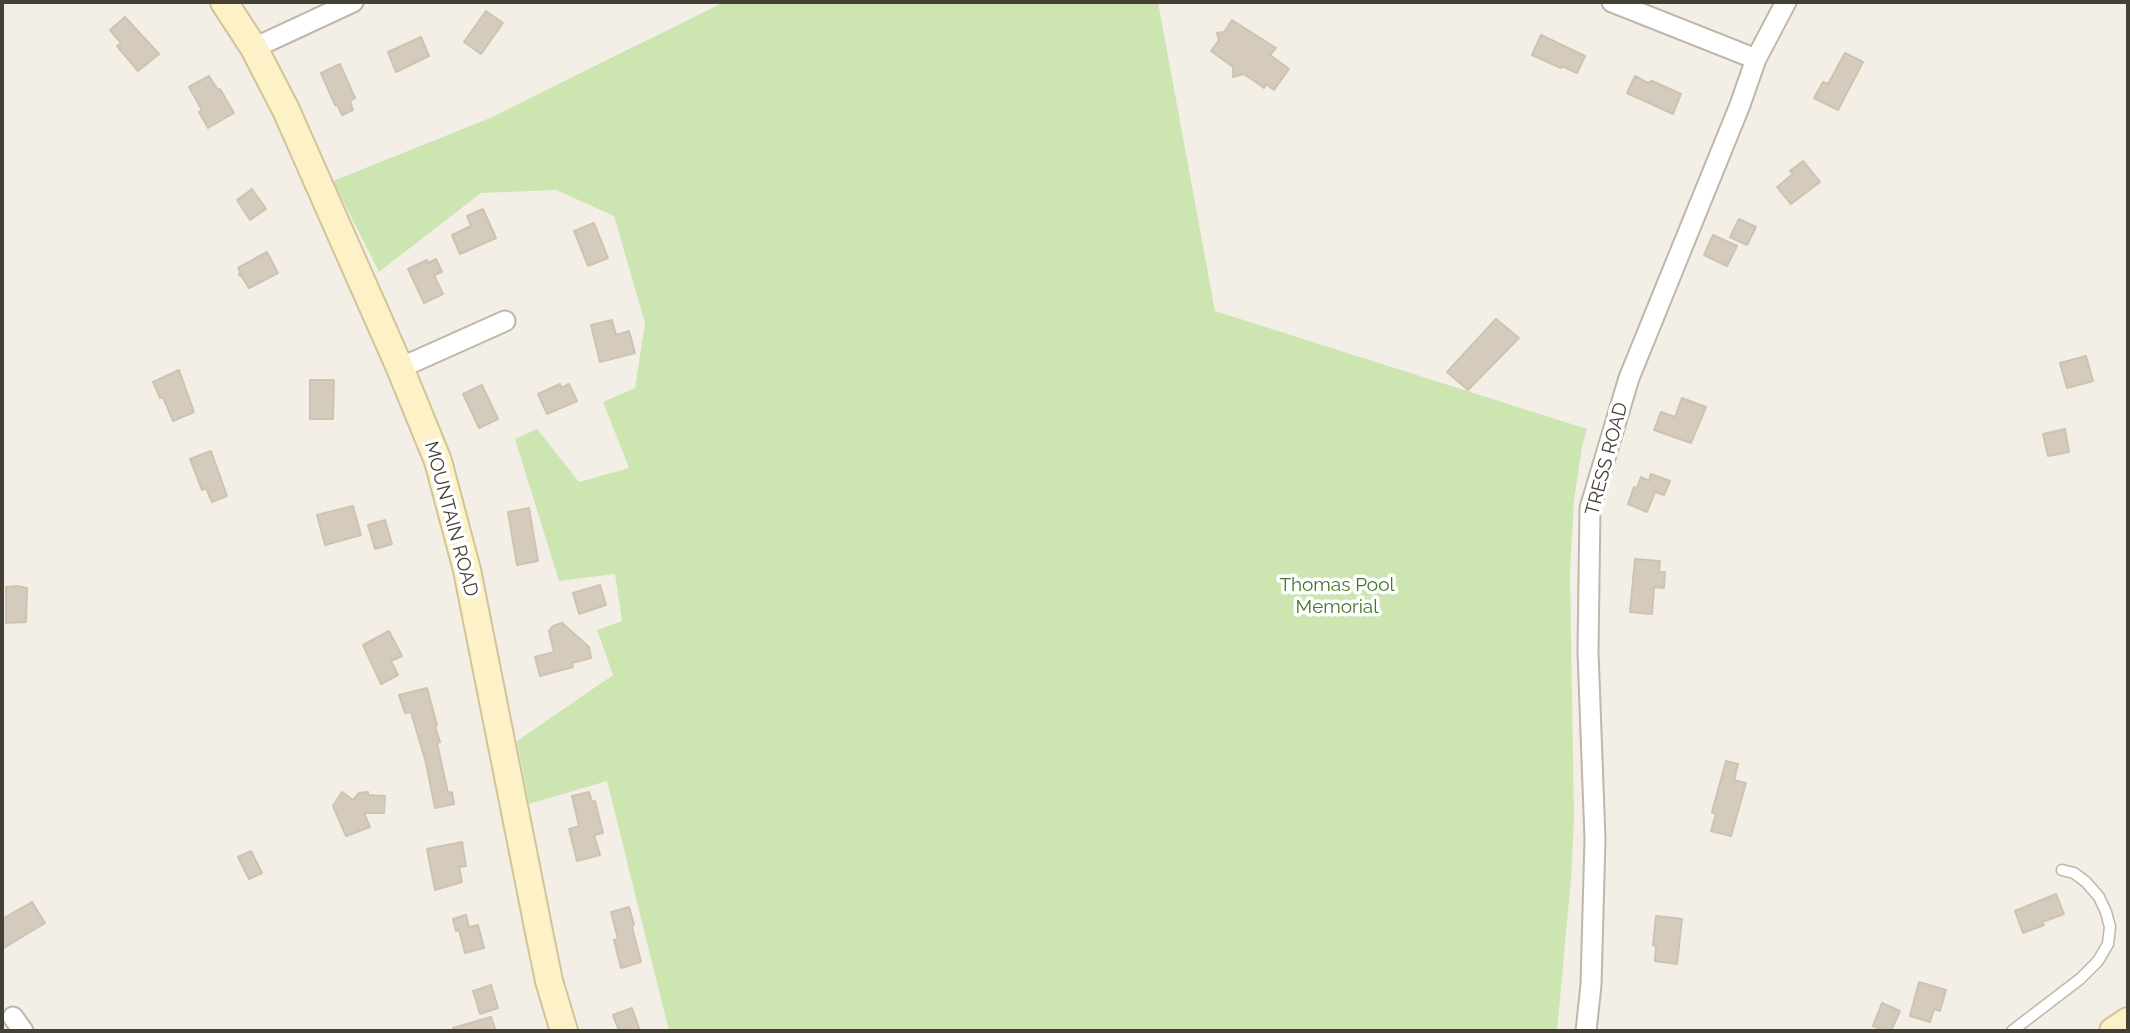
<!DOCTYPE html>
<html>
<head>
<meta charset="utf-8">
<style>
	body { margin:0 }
	#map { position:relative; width:2130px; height:1033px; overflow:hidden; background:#f3efe7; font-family:Raleway,sans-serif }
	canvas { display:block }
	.frame { position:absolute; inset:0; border:4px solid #454036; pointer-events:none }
</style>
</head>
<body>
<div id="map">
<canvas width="2130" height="1033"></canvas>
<div class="frame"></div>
</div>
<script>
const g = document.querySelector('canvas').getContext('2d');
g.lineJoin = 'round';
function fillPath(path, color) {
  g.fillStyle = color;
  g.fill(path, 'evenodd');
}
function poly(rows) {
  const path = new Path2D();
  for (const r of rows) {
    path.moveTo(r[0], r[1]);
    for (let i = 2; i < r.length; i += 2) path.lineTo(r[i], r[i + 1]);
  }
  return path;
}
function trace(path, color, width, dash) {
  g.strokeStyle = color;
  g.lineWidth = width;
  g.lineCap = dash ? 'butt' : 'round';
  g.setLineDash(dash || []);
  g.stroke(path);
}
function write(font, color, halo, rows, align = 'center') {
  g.font = font + ' Raleway,sans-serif';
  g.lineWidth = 7;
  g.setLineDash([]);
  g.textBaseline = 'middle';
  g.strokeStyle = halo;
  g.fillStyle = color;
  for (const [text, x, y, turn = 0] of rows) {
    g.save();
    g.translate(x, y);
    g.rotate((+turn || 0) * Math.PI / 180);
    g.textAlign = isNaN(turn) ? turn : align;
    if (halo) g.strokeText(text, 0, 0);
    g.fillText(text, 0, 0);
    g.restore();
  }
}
fillPath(poly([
	[724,2,1158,2,1215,311,1587,429,1582,447,1574,501,1570,571,1574,820,1571,878,1557,1031,669,1031,607,781,529,804,517,741,613,675,597,630,622,621,615,574,559,581,515,439,537,429,579,482,629,468,603,402,635,388,645,323,614,216,556,190,481,193,379,272,333,181,490,118]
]), '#cde6b1');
const building = poly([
	[486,11,503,23,481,54,464,42,486,11],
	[125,17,159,54,138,71,117,46,121,43,110,30,125,17],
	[1232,20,1276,48,1270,55,1289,69,1274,90,1266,84,1264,88,1244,74,1233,77,1233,67,1211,51,1219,40,1217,33,1224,32,1232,20],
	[1541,35,1585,56,1577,73,1562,66,1561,68,1532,55,1541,35],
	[421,37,429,56,396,72,388,52,421,37],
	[1845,53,1863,62,1838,110,1814,98,1823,82,1828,84,1845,53],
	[340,64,355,98,350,101,353,110,342,115,338,106,335,105,321,73,340,64],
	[209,76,218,90,220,89,234,113,208,128,199,112,202,110,189,87,209,76],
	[1635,76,1648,83,1652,81,1681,94,1673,114,1627,93,1635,76],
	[1803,161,1820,182,1791,204,1777,187,1793,174,1790,171,1803,161],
	[252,189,266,209,250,220,237,200,252,189],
	[483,209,496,238,460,254,452,235,471,226,467,216,483,209],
	[1739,219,1756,227,1747,245,1730,237,1739,219],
	[594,223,608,258,588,266,574,231,594,223],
	[1713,235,1737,246,1727,266,1704,255,1713,235],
	[267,252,278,273,249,288,242,277,239,275,240,271,238,268,267,252],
	[436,259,442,272,434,275,443,294,424,303,408,269,427,260,428,263,436,259],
	[1496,319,1519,338,1468,390,1447,372,1496,319],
	[612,320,616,335,629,331,635,353,600,362,591,325,612,320],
	[2086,356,2093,381,2067,388,2060,363,2086,356],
	[179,370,194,412,173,421,163,397,160,398,153,382,179,370],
	[310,380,334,380,333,419,310,419,310,380],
	[560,384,561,388,569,384,577,401,547,414,538,394,560,384],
	[482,385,498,419,479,428,463,394,482,385],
	[1682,398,1706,407,1691,443,1654,430,1661,412,1675,417,1682,398],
	[2065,429,2069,452,2048,456,2043,434,2065,429],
	[211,451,227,496,212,502,206,488,202,490,190,459,211,451],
	[1651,474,1670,481,1664,495,1655,492,1647,512,1628,504,1634,487,1637,488,1641,477,1649,481,1651,474],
	[353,506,361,535,325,545,317,515,353,506],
	[529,508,538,561,517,565,508,512,529,508],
	[385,520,392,544,375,549,368,525,385,520],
	[1635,559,1660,561,1659,572,1665,572,1664,588,1654,587,1652,614,1630,612,1635,559],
	[600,585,606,605,579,614,573,593,600,585],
	[17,586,27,588,26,622,6,623,6,587,17,586],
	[562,623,589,647,591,658,572,663,573,667,540,676,535,657,554,652,549,631,553,626,562,623],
	[389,631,402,656,391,661,398,675,381,684,363,645,389,631],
	[427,688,437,725,435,726,440,742,437,743,448,793,452,792,454,804,435,808,426,763,411,712,405,713,399,695,427,688],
	[1726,761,1738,764,1734,780,1746,783,1731,836,1711,831,1716,814,1712,812,1726,761],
	[342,792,353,800,359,793,368,792,368,795,385,796,384,813,364,813,370,827,346,836,333,806,342,792],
	[589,792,592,802,595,801,603,833,594,835,600,855,577,861,569,829,579,826,572,796,589,792],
	[462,842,466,866,459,867,462,882,435,890,427,849,462,842],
	[251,851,262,873,249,879,238,857,251,851],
	[2056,894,2064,914,2042,922,2044,925,2023,933,2015,911,2056,894],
	[32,902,45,923,2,949,2,919,32,902],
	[629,907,634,924,632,927,641,962,621,968,614,940,618,939,611,912,629,907],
	[466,915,469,927,478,925,484,948,465,953,459,930,456,931,453,919,466,915],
	[1656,916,1682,919,1677,964,1655,961,1656,946,1653,945,1656,916],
	[1919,982,1946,990,1940,1011,1934,1009,1930,1022,1910,1016,1919,982],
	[491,985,498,1008,480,1014,473,991,491,985],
	[1882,1003,1900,1011,1891,1031,1885,1031,1873,1026,1882,1003],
	[632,1008,640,1031,619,1031,613,1015,632,1008],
	[491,1017,496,1031,453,1031,453,1028,491,1017]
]);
fillPath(building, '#d4cbbd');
trace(building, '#cec3b0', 2);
const service = poly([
	[2012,1031,2080,979,2098,961,2108,944,2110,927,2106,912,2099,897,2086,882,2074,873,2062,870]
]);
const minor = poly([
	[1612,2,1756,59],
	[254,48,353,2],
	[400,368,505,321],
	[13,1017,23,1031],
	[1586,1031,1591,985,1595,839,1588,652,1590,508,1629,378,1740,105,1756,59,1786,2]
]);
const secondary = poly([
	[224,2,254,48,286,110,400,368,438,461,467,570,539,932,549,981,564,1031],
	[2113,1031,2128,1021]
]);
trace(service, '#beb7aa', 13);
trace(minor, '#beb7aa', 23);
trace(secondary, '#d1c498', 30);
trace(service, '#fff', 10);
trace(minor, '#fff', 19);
trace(secondary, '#fcf1c7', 26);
write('19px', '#454036', '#fff', [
	["TRESS ROAD",1607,459,-75],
	["MOUNTAIN ROAD",451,519,75]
]);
write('19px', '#46752b', '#fff', [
	["Thomas Pool",1337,585],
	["Memorial",1337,607]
]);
</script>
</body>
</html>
